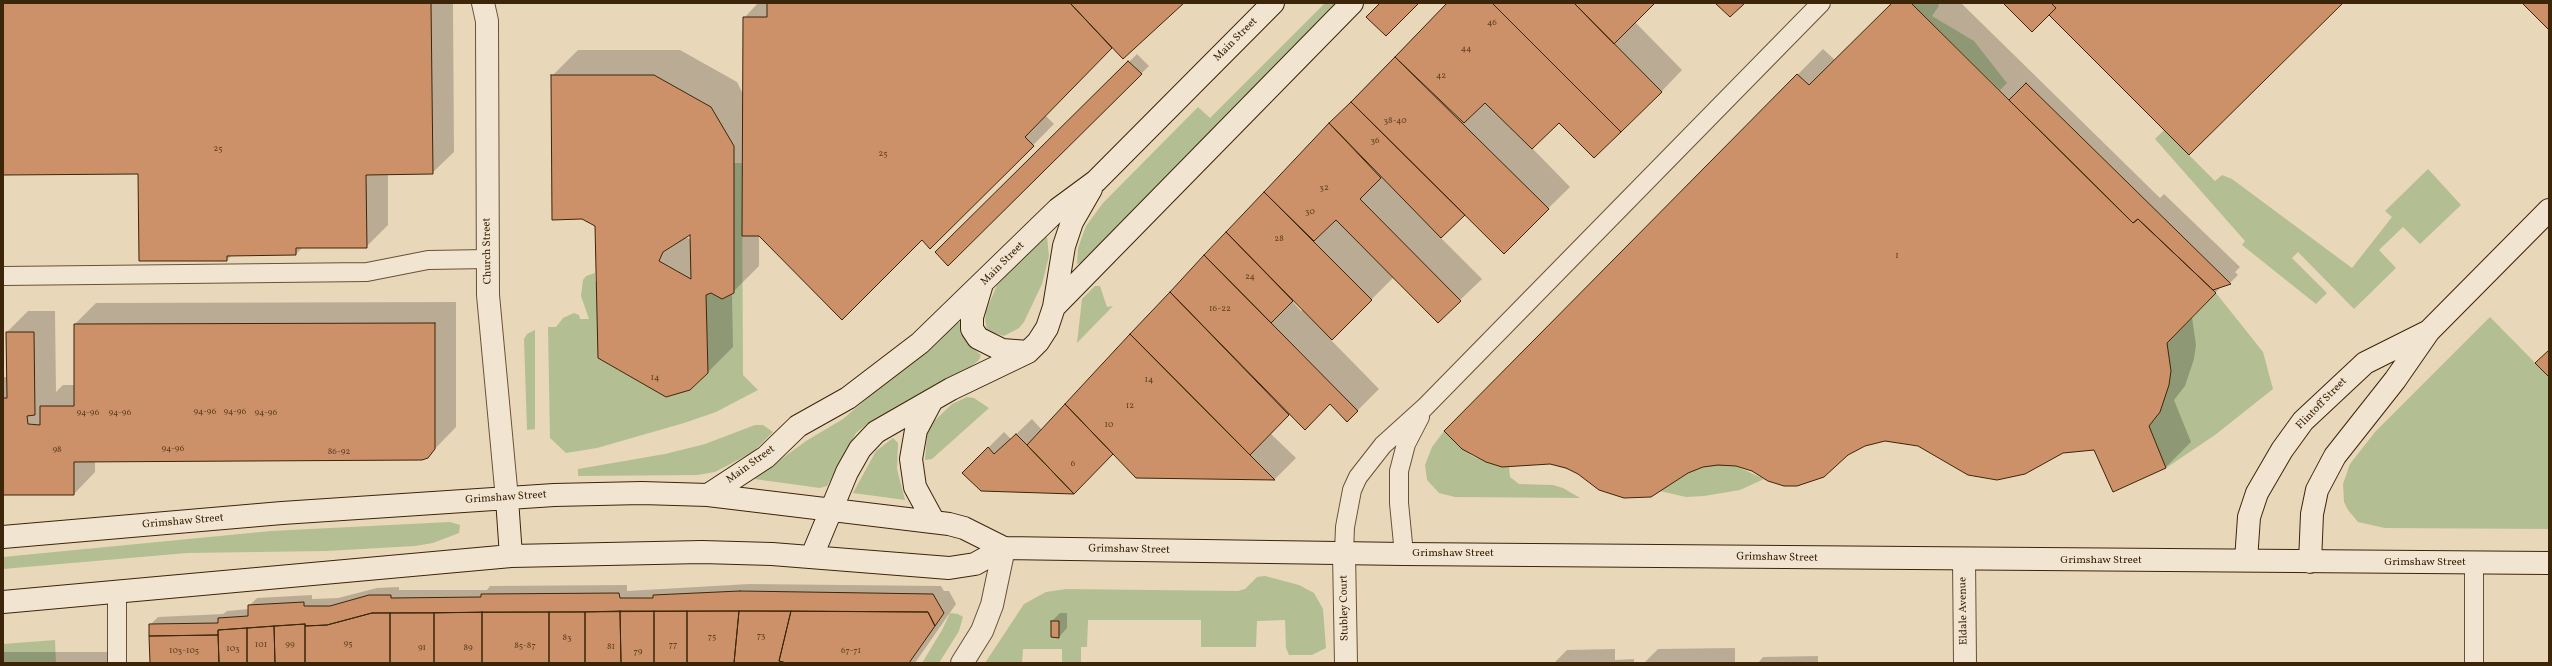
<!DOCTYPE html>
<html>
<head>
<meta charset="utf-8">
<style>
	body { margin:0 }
	#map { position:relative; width:2552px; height:666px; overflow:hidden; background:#e9d7b9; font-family:Vollkorn,serif }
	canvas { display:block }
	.frame { position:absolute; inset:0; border:4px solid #3d2509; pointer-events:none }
</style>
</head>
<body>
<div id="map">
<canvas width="2552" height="666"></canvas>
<div class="frame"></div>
</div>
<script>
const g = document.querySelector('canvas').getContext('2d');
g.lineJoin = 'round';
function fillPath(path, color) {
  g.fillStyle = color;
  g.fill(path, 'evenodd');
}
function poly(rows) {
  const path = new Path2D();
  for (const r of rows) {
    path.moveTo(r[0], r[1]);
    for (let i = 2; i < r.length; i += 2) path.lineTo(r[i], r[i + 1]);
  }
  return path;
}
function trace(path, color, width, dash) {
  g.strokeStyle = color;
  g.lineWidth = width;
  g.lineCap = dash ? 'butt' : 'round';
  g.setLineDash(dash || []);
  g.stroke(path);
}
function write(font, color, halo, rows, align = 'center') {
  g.font = font + ' Vollkorn,serif';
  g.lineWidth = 3;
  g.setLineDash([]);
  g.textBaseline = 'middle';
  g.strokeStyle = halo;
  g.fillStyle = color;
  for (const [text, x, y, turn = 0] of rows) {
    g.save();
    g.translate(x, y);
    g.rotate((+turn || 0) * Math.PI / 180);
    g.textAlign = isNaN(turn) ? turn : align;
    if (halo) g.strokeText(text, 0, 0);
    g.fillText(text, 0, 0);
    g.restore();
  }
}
fillPath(poly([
	[1325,3,1337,3,1081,263,1077,264,1078,248,1086,226,1103,203,1198,107,1210,118],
	[1911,3,1938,3,1939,6,1932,16,1974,41,2007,83,2000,90],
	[2164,130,2215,181,2222,175,2232,179,2352,268,2392,217,2385,211,2428,169,2461,205,2420,244,2403,227,2379,250,2396,268,2354,309,2298,252,2292,258,2327,293,2316,304,2242,245,2245,241,2155,139],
	[734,163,742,163,743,375,758,390,716,412,684,423,597,448,566,453,550,438,548,327,556,327,563,318,574,313,579,315,580,319,589,319,581,296,583,280,586,276,595,273,595,282,598,279,598,358,666,397,690,390,708,373,706,295,711,293,722,299,734,293],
	[1047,237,1049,256,1042,284,1024,322,1019,328,1004,336,987,331,985,319,986,311,997,285,1041,238],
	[1095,286,1100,286,1107,307,1113,306,1077,343,1082,299],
	[2216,293,2263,352,2273,389,2215,435,2166,468,2149,426,2160,412,2169,385,2171,371,2167,343],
	[2490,317,2549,377,2549,529,2385,528,2358,522,2348,510,2344,502,2343,484,2350,464,2375,432],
	[956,322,961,323,968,344,981,355,979,360,964,372,868,423,856,433,827,486,820,488,754,479,806,441,843,419],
	[535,330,535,429,527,430,524,339,527,334],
	[967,397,974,398,989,408,932,459,925,460,927,434,932,423,952,404],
	[755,425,763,425,773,432,753,452,715,472,697,475,578,476,578,469,665,454,705,444],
	[1444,431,1472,456,1486,462,1509,466,1510,477,1519,484,1553,485,1563,488,1580,498,1455,497,1439,493,1427,480,1425,465,1432,447],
	[893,438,898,443,897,469,905,500,853,493,876,451],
	[1718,465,1736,466,1764,479,1740,490,1704,496,1686,497,1660,491,1688,473,1703,467],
	[450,522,460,525,459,533,433,543,415,546,326,551,187,553,3,569,3,557,271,531],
	[1265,576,1299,585,1314,593,1323,609,1326,648,1312,655,1289,655,1286,648,1285,620,1257,621,1256,647,1201,647,1201,620,1088,620,1087,647,1081,647,1081,663,1062,663,1062,649,1023,649,1022,663,985,663,1024,604,1046,592,1066,589,1238,591,1245,589,1257,577],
	[950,613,958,614,963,617,959,631,939,663,922,663,942,630],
	[55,640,56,663,3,663,3,644]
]), '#b3bf92');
fillPath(poly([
	[3,3,453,3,454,152,432,173,388,173,388,225,366,247,303,247,296,254,232,255,227,260,139,173,3,174],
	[758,3,1182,3,1112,47,1045,115,1054,124,952,227,922,239,759,235,759,266,732,293,733,347,707,373,596,225,552,76,578,50,680,50,737,82,743,94,744,18],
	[691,233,691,240,686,237],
	[1447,3,1654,3,1635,22,1682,70,1661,92,1559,121,1532,148,1570,187,1504,252,1465,214,1441,238,1482,279,1438,321,1394,277,1331,340,1379,389,1347,421,1330,403,1290,414,1271,434,1296,458,1275,479,1137,477,1113,453,979,457,1004,432,1011,439,1032,419,1042,430,1329,124],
	[1293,300,1303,309,1301,311,1292,301],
	[1893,3,1961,3,2160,198,2164,194,2240,267,2235,272,2238,275,2230,283,2222,286,2192,317,2196,345,2194,359,2185,386,2174,400,2191,442,2166,467,2113,491,2094,448,1918,445,1885,440,1864,445,1847,455,1752,471,1736,465,1579,473,1445,431,1823,49,1835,60],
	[1137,54,1149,66,948,265,936,252],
	[456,302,456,427,427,457,95,461,95,472,74,494,3,494,3,377,8,377,7,332,28,311,55,311,56,392,63,385,75,385,75,324,96,303],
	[749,584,941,586,944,591,949,591,956,604,915,663,167,663,150,625,158,617,223,614,227,611,249,609,249,606,257,598,312,595,312,599,338,598,377,588,399,587,399,590,487,590,490,586,627,585,627,591],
	[1060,613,1067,613,1067,628,1059,637,1052,621],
	[1735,648,1735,663,1644,663,1658,649],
	[1615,649,1615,660,1634,659,1634,663,1554,663,1567,650],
	[3,652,111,652,111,663,3,663],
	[1818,656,1818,663,1758,663,1763,657]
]), '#0003');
const building = poly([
	[3,3,431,3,433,174,366,175,367,248,296,248,296,255,227,256,227,261,139,261,138,174,3,175,3,3],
	[767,3,1070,3,1112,48,1025,137,1034,146,930,249,922,240,842,320,759,236,742,236,743,17,767,17,767,3],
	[1070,3,1184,3,1123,59,1070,3],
	[1380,3,1419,3,1386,36,1366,17,1380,3],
	[1447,3,1492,3,1621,132,1594,158,1559,123,1532,149,1485,103,1464,123,1395,57,1447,3],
	[1492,3,1574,3,1662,92,1621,132,1492,3],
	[1574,3,1655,3,1614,44,1574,3],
	[1715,3,1745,3,1730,17,1715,3],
	[1892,3,1911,3,2133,223,2138,219,2216,293,2167,343,2171,371,2169,385,2160,412,2149,426,2166,468,2113,492,2094,450,2063,453,2025,474,1997,480,1968,475,1918,446,1885,441,1865,446,1848,455,1824,477,1797,486,1784,486,1768,481,1752,471,1736,466,1718,465,1703,467,1688,473,1651,497,1624,498,1599,490,1578,474,1566,468,1550,464,1502,467,1486,462,1462,449,1444,431,1797,74,1809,85,1892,3],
	[2003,3,2051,3,2056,8,2032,32,2003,3],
	[2051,3,2343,3,2189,155,2049,15,2056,8,2051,3],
	[2522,3,2549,3,2549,30,2522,3],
	[1395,57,1549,209,1504,254,1351,102,1395,57],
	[1128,61,1142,74,948,266,935,252,1128,61],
	[551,75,654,75,711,107,734,146,734,293,722,299,711,293,706,295,708,373,690,390,666,397,598,358,595,226,582,219,552,220,551,75],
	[690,235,691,279,659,261,663,252,690,235],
	[2026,83,2231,284,2213,290,2138,219,2133,223,2009,100,2026,83],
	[1351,102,1465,215,1441,238,1329,123,1351,102],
	[1329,123,1381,178,1360,199,1461,301,1438,323,1336,220,1314,241,1264,192,1329,123],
	[1264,192,1372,300,1332,340,1226,232,1264,192],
	[1226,232,1293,301,1271,323,1204,255,1226,232],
	[1204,255,1358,411,1347,422,1330,404,1305,430,1170,292,1204,255],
	[1170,292,1289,415,1250,455,1130,334,1170,292],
	[435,323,435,449,428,458,422,460,74,462,74,495,3,495,3,398,7,398,6,332,34,332,35,415,27,416,28,424,40,425,40,406,74,406,74,324,435,323],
	[1130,334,1250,455,1275,480,1136,478,1065,404,1130,334],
	[2549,350,2549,377,2535,363,2549,350],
	[1065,404,1113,454,1074,494,1027,445,1065,404],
	[1016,434,1027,445,1074,494,981,491,962,473,988,447,994,454,1016,434],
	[740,591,933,594,944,613,935,626,928,612,739,611,372,613,327,625,305,626,305,624,218,630,218,635,149,636,149,624,218,623,218,618,248,616,248,605,304,602,304,606,330,606,369,595,391,595,391,598,481,597,481,594,619,593,620,598,653,598,653,595,740,591],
	[620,611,621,663,585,663,585,612,620,611],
	[620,611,654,611,654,663,621,663,620,611],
	[654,611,687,611,687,663,654,663,654,611],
	[687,611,739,611,734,663,687,663,687,611],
	[739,611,791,611,779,661,786,663,734,663,739,611],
	[791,611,928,612,935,626,909,663,786,663,779,661,791,611],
	[482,612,549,612,549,663,482,663,482,612],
	[482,612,482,663,434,663,434,613,482,612],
	[549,612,585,612,585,663,549,663,549,612],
	[372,613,390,613,390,663,305,663,305,626,327,625,372,613],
	[390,613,434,613,434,663,390,663,390,613],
	[1051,621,1059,621,1059,638,1051,637,1051,621],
	[305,624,305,663,275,663,274,626,305,624],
	[274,626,275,663,247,663,247,628,274,626],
	[247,628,247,663,219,663,218,630,247,628],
	[218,635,219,663,150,663,149,636,218,635]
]);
fillPath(building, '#cc9169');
trace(building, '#3d2509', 1);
const lane = poly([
	[3,276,367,272,428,260,487,259],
	[1344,553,1345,527,1352,490,1358,477,1383,445,1425,407,1821,3],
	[1404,554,1399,503,1399,471,1406,444,1420,417],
	[117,593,117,663],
	[2474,663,2474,563]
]);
const street = poly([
	[483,3,487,21,488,295,507,499],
	[1344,553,1346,663],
	[1964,559,1965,663],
	[962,663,982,631,992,605,1004,548]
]);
const secondary = poly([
	[981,287,972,317,972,329,978,338,1002,350,1028,352],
	[1054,307,1352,3],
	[932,400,916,430,911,459,915,487,934,522],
	[708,495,766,457,798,426,848,398,920,343,1058,209,1096,181,1273,3],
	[507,499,511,556],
	[3,537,282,513,554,495,642,493,708,495,949,524,964,528,1004,548,1404,554,2549,563],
	[812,556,847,472,860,449,876,432,951,389,1028,352,1038,342,1047,328,1054,307,1064,246,1072,222,1091,189],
	[2246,560,2249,517,2257,493,2282,450,2303,421,2365,363,2429,331],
	[2310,562,2312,514,2317,490,2335,456,2395,380,2429,331,2549,210],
	[3,602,511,556,702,552,772,554,949,568,975,564,1004,548]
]);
trace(lane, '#685235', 20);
trace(street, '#685235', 24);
trace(secondary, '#3d2509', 24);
trace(lane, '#f1e5d2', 18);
trace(street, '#f1e5d2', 22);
trace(secondary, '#f1e5d2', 22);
write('9px', '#614021', null, [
	["46",1492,23],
	["44",1466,49],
	["42",1441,76],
	["38-40",1395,121],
	["36",1375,141],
	["25",218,149],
	["25",883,154],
	["32",1324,188],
	["30",1310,212],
	["28",1279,239],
	["1",1897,256],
	["24",1250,277],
	["16-22",1220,309],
	["14",655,378],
	["14",1149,380],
	["12",1130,406],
	["94-96",205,412],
	["94-96",235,412],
	["94-96",88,413],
	["94-96",120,413],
	["94-96",266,413],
	["10",1109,425],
	["94-96",173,449],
	["98",57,450],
	["86-92",339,452],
	["6",1073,464],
	["73",761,636],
	["75",712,637],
	["83",567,638],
	["95",348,644],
	["101",261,645],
	["99",290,645],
	["77",673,645],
	["85-87",525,646],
	["81",611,647],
	["91",422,648],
	["89",468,648],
	["103",233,649],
	["103-105",184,651],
	["67-71",851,651],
	["79",638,652]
]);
write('11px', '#3d2509', '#f1e5d2', [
	["Main Street",1236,40,-45],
	["Church Street",488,251,-91],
	["Main Street",1003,264,-45],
	["Flintoff Street",2322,404,-46],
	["Main Street",751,465,-36],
	["Grimshaw Street",506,498,-4],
	["Grimshaw Street",183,522,-5],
	["Grimshaw Street",1129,550,1],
	["Grimshaw Street",1453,554],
	["Grimshaw Street",1777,558,1],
	["Grimshaw Street",2101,561],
	["Grimshaw Street",2425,563],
	["Stubley Court",1345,608,-91],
	["Eldale Avenue",1964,611,-91]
]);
</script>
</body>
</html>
